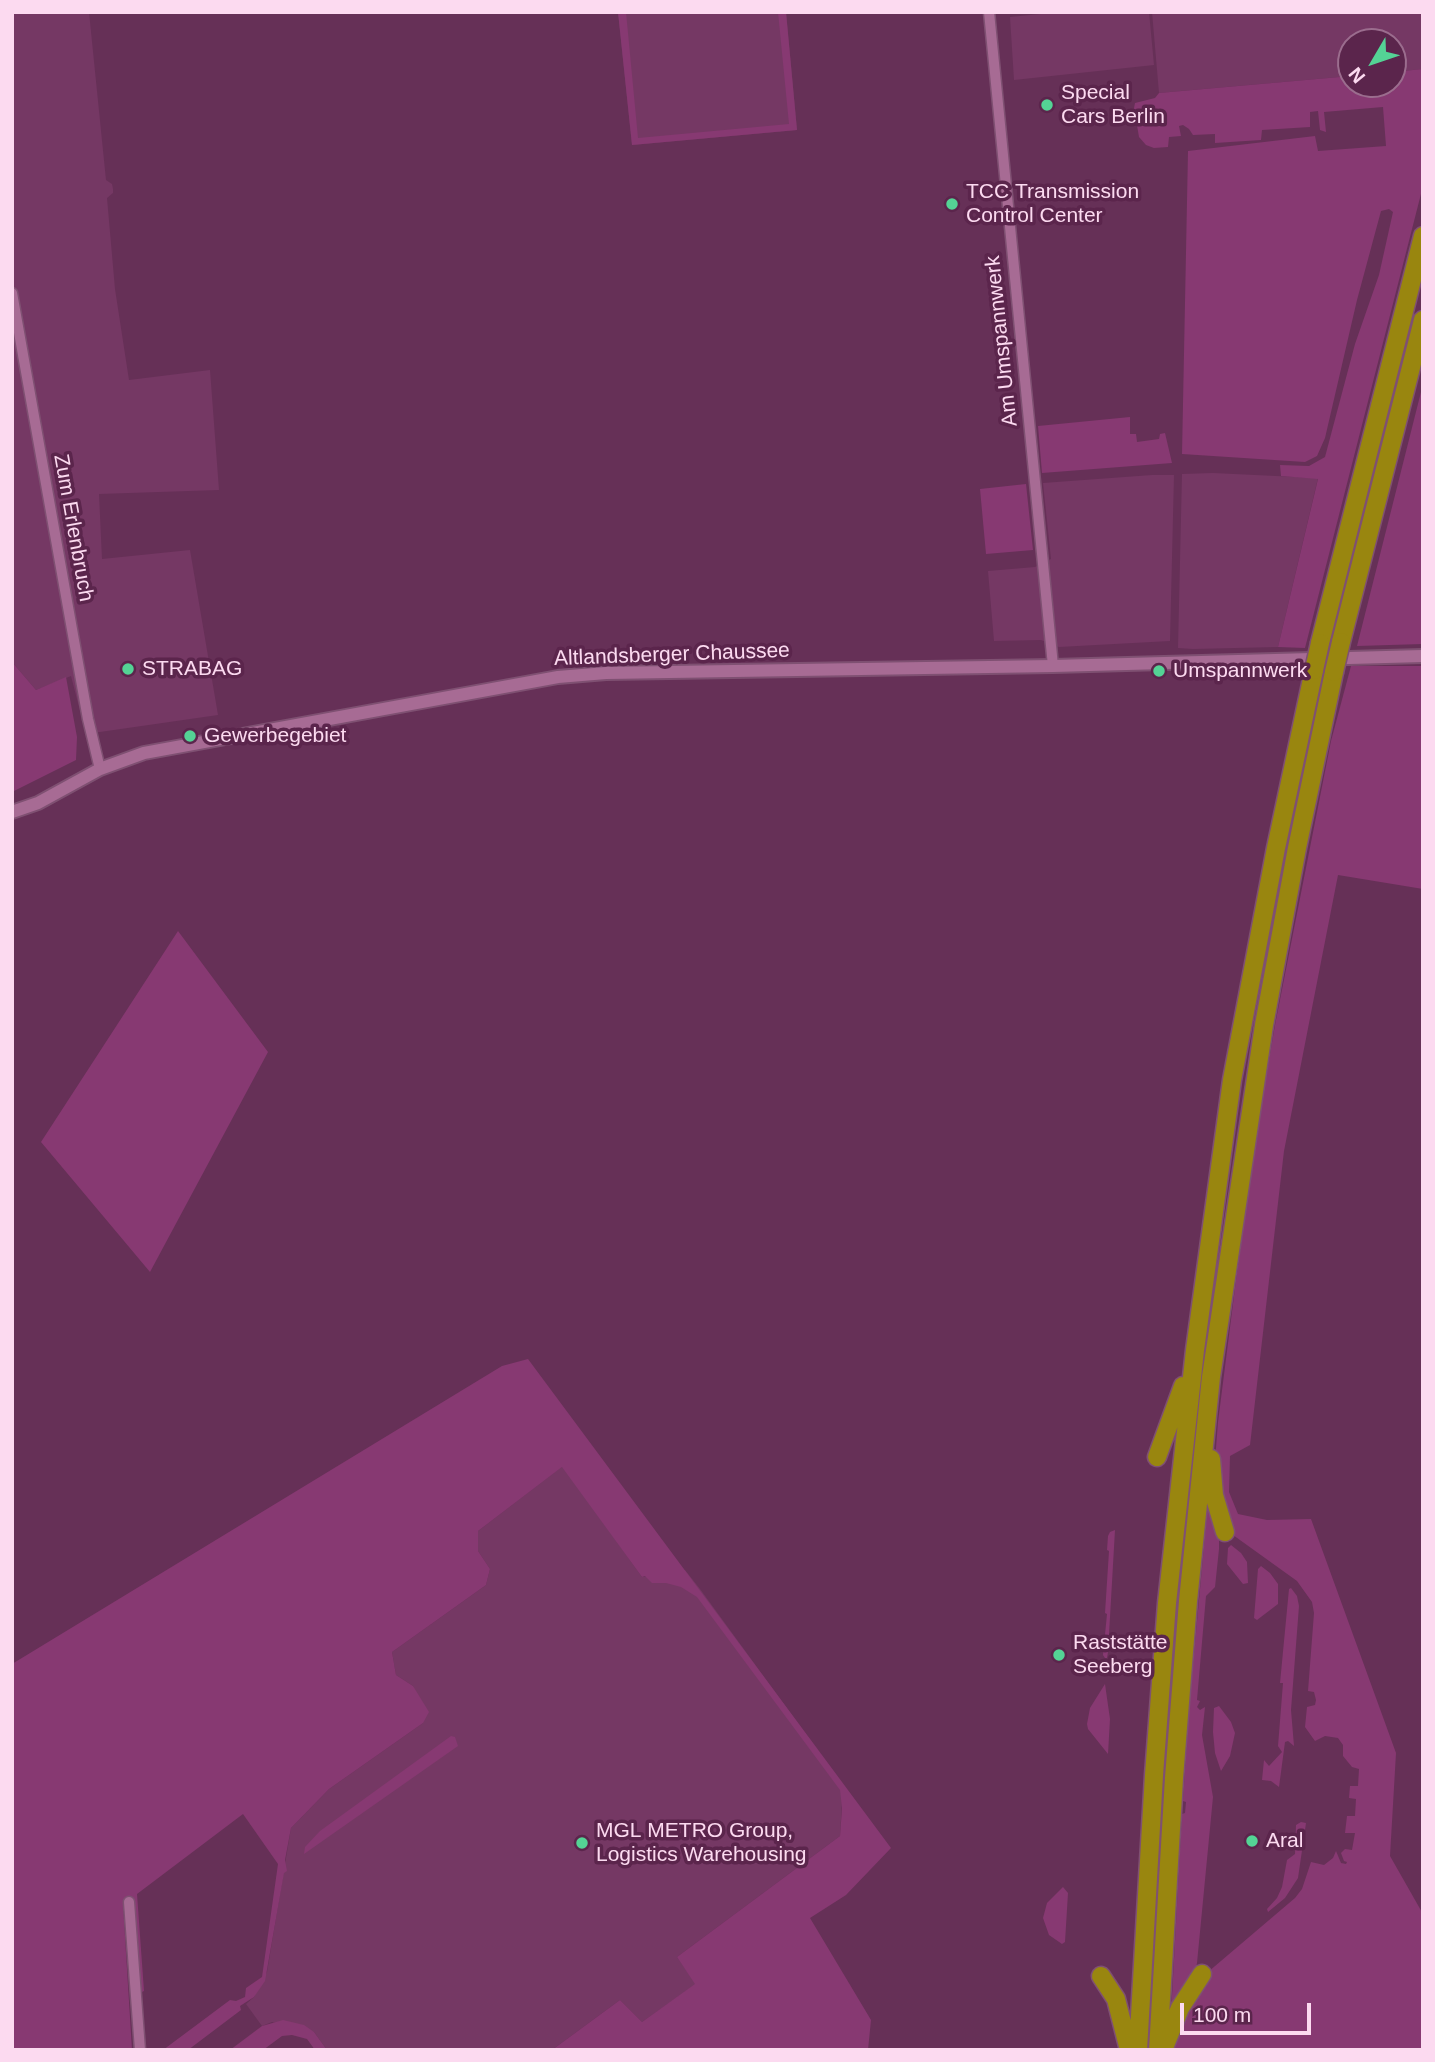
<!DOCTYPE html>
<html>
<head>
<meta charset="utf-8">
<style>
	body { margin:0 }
	#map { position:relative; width:1435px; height:2062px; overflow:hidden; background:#663057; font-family:Helvetica,sans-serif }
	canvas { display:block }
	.frame { position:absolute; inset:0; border:14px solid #fcdaf0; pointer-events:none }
	.north { position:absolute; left:1337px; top:28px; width:70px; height:70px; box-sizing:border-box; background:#5b254c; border:2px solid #9b6d8e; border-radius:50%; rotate:231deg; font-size:19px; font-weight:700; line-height:28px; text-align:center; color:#fcdaf0 }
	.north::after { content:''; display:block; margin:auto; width:24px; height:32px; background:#54d395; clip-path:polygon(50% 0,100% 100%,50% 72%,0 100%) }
	.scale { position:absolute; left:1180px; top:2003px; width:131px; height:32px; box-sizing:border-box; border:4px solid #fcdaf0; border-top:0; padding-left:9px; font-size:21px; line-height:24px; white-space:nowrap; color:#fcdaf0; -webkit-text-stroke:5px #5b254c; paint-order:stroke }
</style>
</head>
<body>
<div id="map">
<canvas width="1435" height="2062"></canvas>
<div class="frame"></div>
<div class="north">N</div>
<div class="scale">100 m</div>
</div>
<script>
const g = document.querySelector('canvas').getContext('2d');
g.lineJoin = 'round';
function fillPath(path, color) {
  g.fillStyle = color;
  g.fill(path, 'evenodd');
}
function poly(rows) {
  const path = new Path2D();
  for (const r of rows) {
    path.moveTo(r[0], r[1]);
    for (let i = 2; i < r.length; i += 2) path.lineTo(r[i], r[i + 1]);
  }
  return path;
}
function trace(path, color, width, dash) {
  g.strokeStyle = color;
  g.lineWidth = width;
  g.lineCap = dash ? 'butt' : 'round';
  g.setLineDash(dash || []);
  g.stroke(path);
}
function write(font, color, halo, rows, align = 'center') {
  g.font = font + ' Helvetica,sans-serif';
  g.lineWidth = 7;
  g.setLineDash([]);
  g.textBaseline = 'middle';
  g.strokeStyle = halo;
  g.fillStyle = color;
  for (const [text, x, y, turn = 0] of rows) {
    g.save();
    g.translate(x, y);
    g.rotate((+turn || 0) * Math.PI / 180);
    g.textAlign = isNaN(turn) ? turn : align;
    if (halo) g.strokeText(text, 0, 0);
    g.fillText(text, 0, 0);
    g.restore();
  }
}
fillPath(poly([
	[12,12,89,12,106,180,112,184,113,189,113,193,107,198,115,289,129,380,210,370,219,490,99,494,102,559,190,550,218,715,86,734,71,676,36,690,12,662],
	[618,12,786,12,797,130,632,145],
	[1061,12,1149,12,1154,65,1014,80,1010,17],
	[1152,12,1423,12,1423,69,1393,72,1393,42,1351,42,1351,76,1159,93],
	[1213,473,1318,478,1278,647,1193,649,1178,648,1182,474],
	[1152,475,1174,475,1170,641,1059,647,1041,640,994,641,988,571,1035,567,1051,559,1043,483],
	[563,1466,642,1577,685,1570,700,1589,843,1785,840,1836,677,1957,696,1984,642,2022,620,2000,552,2050,327,2050,314,2032,272,2022,262,2026,246,2004,254,1997,267,1972,291,1828,329,1789,423,1723,413,1686,396,1675,392,1652,486,1585,490,1569,478,1551,478,1531]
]), '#753864');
fillPath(poly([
	[618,12,626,12,638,138,789,124,778,12,786,12,797,130,632,145],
	[1423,69,1423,186,1305,648,1278,647,1318,479,1281,476,1280,465,1309,466,1325,457,1355,344,1379,275,1393,212,1389,209,1381,211,1357,300,1325,438,1317,456,1305,462,1182,454,1188,151,1315,136,1318,151,1386,146,1383,107,1324,112,1326,132,1320,130,1318,111,1310,112,1310,127,1262,130,1261,140,1215,143,1215,134,1193,135,1189,129,1183,125,1179,126,1181,136,1169,137,1168,147,1154,148,1146,145,1139,137,1134,108,1135,103,1155,98,1159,93,1351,76,1351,84,1393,84,1393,72],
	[1423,384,1423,644,1357,646],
	[1130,417,1130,434,1136,434,1137,442,1159,439,1160,434,1165,433,1172,463,1042,473,1038,426],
	[1026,484,1033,550,986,554,980,489],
	[12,662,36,690,66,677,77,737,76,760,12,792],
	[1351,666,1423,666,1423,889,1338,875,1284,1151,1250,1445,1230,1456,1229,1492,1238,1514,1267,1520,1311,1519,1396,1753,1390,1856,1423,1914,1423,2050,1172,2050,1175,2035,1208,1972,1295,1898,1302,1889,1311,1862,1324,1865,1333,1858,1336,1851,1341,1863,1346,1864,1347,1862,1344,1861,1341,1853,1345,1849,1352,1850,1355,1833,1345,1833,1347,1816,1355,1816,1356,1799,1349,1798,1350,1786,1358,1786,1359,1769,1352,1767,1343,1756,1343,1745,1338,1738,1325,1736,1315,1741,1305,1727,1307,1707,1315,1705,1316,1700,1314,1692,1308,1691,1314,1613,1312,1602,1297,1581,1233,1535,1214,1474,1218,1422,1235,1288,1254,1147,1275,1025,1331,741],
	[178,931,268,1052,150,1272,41,1142],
	[528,1359,891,1848,846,1895,810,1918,871,2020,868,2050,552,2050,620,2000,642,2022,695,1984,677,1957,840,1836,842,1808,840,1790,697,1597,681,1587,666,1583,652,1583,645,1576,642,1577,562,1467,478,1531,478,1551,490,1569,486,1585,392,1652,396,1675,413,1686,429,1712,423,1723,329,1789,291,1828,285,1860,287,1871,284,1873,265,1981,254,1997,240,2006,241,2010,188,2050,163,2050,230,2000,236,2001,245,1997,246,1988,262,1977,278,1864,243,1814,137,1894,144,1991,140,1993,132,1897,123,1904,132,2050,12,2050,12,1664,502,1366],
	[1209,1492,1219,1535,1219,1549,1215,1587,1206,1596,1197,1700,1200,1701,1197,1707,1200,1710,1205,1707,1202,1735,1213,1797,1197,1963,1195,1974,1171,2014,1182,1814,1185,1813,1186,1802,1183,1801,1189,1708],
	[1115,1530,1108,1652,1107,1658,1105,1658,1103,1655,1107,1614,1105,1613,1109,1551,1107,1550,1108,1536,1110,1532],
	[1231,1545,1241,1553,1247,1562,1248,1583,1243,1584,1227,1564,1228,1548],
	[1261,1566,1270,1573,1278,1584,1278,1604,1257,1620,1254,1618,1258,1569],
	[1291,1588,1297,1596,1299,1606,1291,1710,1294,1746,1288,1741,1285,1742,1279,1787,1271,1781,1262,1780,1264,1760,1269,1766,1282,1752,1278,1746,1283,1683,1280,1683,1289,1589],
	[1105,1684,1110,1719,1108,1754,1088,1729,1087,1724,1090,1708],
	[1219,1706,1231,1722,1235,1733,1230,1756,1221,1771,1215,1753,1213,1732,1214,1708],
	[451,1736,455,1737,458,1746,304,1854,305,1847,320,1831],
	[1301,1822,1306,1823,1298,1878,1285,1898,1268,1912,1267,1909,1277,1898,1282,1887,1287,1860,1295,1854,1296,1825],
	[1063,1887,1068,1893,1065,1942,1062,1944,1049,1935,1043,1918,1047,1903],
	[283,2020,304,2025,314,2032,327,2050,315,2050,307,2039,292,2035,282,2036,263,2050,230,2050,262,2026]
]), '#873972');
const minor = poly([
	[989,12,1053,666],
	[12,293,88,719,100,769],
	[129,1902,140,2050]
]);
const tertiary = poly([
	[12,812,38,803,100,769,144,753,558,677,606,673,1053,666,1423,656]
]);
const motorway = poly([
	[1341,642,1423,320],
	[1320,643,1423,236],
	[1157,1457,1183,1386],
	[1211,1459,1214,1495,1225,1532],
	[1101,1976,1116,1999,1129,2050],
	[1138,2050,1154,1775,1167,1603,1195,1350,1232,1080,1276,848,1314,670],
	[1158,2050,1174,1778,1188,1601,1211,1377,1264,1025,1297,848,1334,672],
	[1163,2050,1180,2008,1202,1974]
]);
trace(minor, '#7f5072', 13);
trace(tertiary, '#7f5072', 16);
trace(motorway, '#7f5072', 21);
trace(minor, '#a76b94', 10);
trace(tertiary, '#a76b94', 12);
trace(motorway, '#99860f', 18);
const motorwayBridge = poly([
	[1314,670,1320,643],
	[1334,672,1341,642]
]);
trace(motorwayBridge, '#7f5072', 21, []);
trace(motorwayBridge, '#99860f', 18);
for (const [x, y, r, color] of [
	[1047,105,7,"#54d395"],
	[952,204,7,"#54d395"],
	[128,669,7,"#54d395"],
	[1159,671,7,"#54d395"],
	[190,736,7,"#54d395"],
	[1059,1655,7,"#54d395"],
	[1252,1841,7,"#54d395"],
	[582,1843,7,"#54d395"]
]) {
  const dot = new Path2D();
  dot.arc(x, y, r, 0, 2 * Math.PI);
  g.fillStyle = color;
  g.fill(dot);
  trace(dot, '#5b254c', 2.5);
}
write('21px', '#fcdaf0', '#5b254c', [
	["Special",1061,93],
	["Cars Berlin",1061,117],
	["TCC Transmission",966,192],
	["Control Center",966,216],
	["STRABAG",142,669],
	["Umspannwerk",1173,671],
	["Gewerbegebiet",204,736],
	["Raststätte",1073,1643],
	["Seeberg",1073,1667],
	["MGL METRO Group,",596,1831],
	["Logistics Warehousing",596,1855],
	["Aral",1266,1841]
], 'left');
write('21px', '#fcdaf0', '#5b254c', [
	["Am Umspannwerk",1002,341,-96],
	["Zum Erlenbruch",73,528,80],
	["Altlandsberger Chaussee",672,655,-2]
]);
</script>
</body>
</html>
